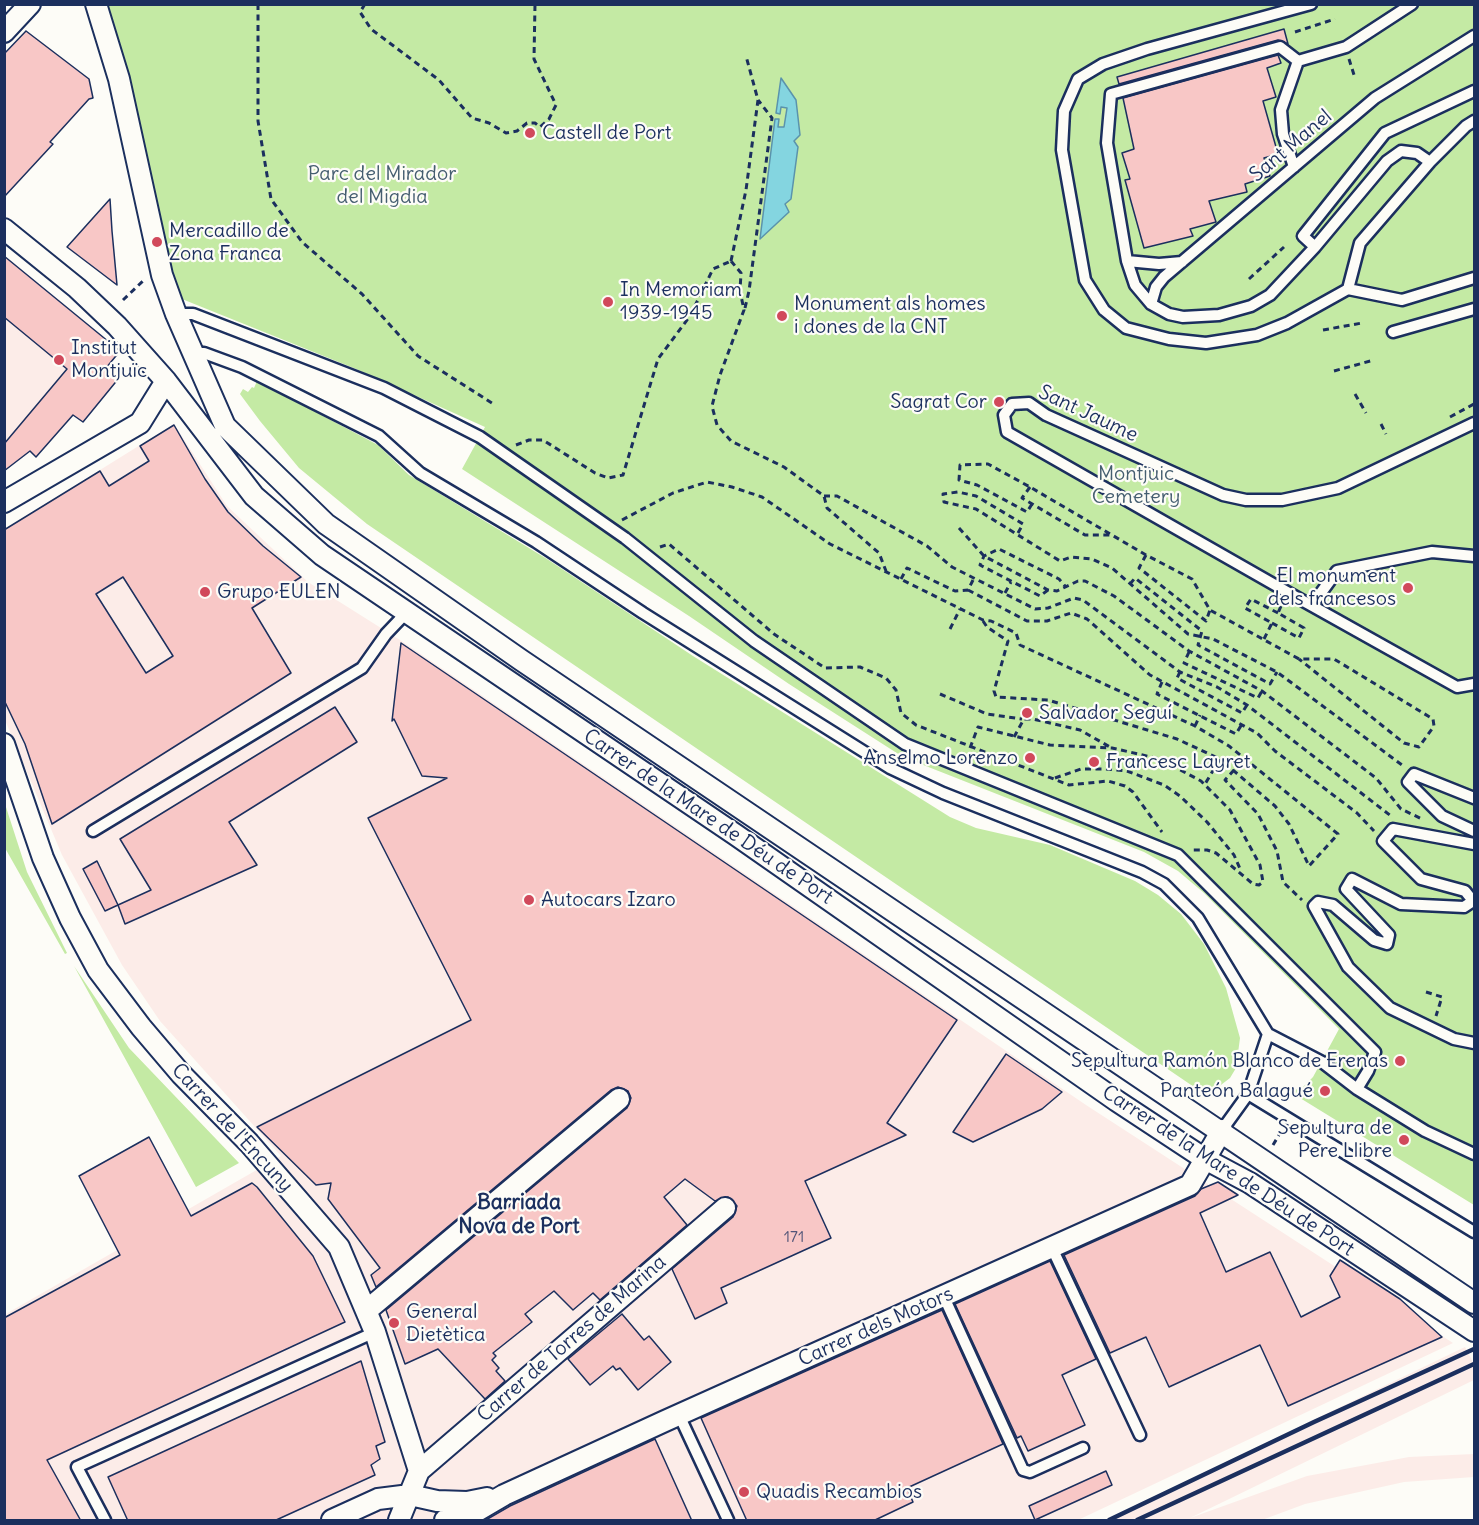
<!DOCTYPE html>
<html>
<head>
<meta charset="utf-8">
<style>
	body { margin:0 }
	#map { position:relative; width:1479px; height:1525px; overflow:hidden; background:#fdfcf7; font-family:Delius,sans-serif }
	canvas { display:block }
	.frame { position:absolute; inset:0; border:6px solid #1b2f5e; pointer-events:none }
</style>
</head>
<body>
<div id="map">
<canvas width="1479" height="1525"></canvas>
<div class="frame"></div>
</div>
<script>
const g = document.querySelector('canvas').getContext('2d');
g.lineJoin = 'round';
function fillPath(path, color) {
  g.fillStyle = color;
  g.fill(path, 'evenodd');
}
function poly(rows) {
  const path = new Path2D();
  for (const r of rows) {
    path.moveTo(r[0], r[1]);
    for (let i = 2; i < r.length; i += 2) path.lineTo(r[i], r[i + 1]);
  }
  return path;
}
function trace(path, color, width, dash) {
  g.strokeStyle = color;
  g.lineWidth = width;
  g.lineCap = dash ? 'butt' : 'round';
  g.setLineDash(dash || []);
  g.stroke(path);
}
function write(font, color, halo, rows, align = 'center') {
  g.font = font + ' Delius,sans-serif';
  g.lineWidth = 4.5;
  g.setLineDash([]);
  g.textBaseline = 'middle';
  g.strokeStyle = halo;
  g.fillStyle = color;
  for (const [text, x, y, turn = 0] of rows) {
    g.save();
    g.translate(x, y);
    g.rotate((+turn || 0) * Math.PI / 180);
    g.textAlign = isNaN(turn) ? turn : align;
    if (halo) g.strokeText(text, 0, 0);
    g.fillText(text, 0, 0);
    g.restore();
  }
}
fillPath(poly([
	[5,256,120,351,107,368,119,378,83,422,63,408,59,431,36,457,29,451,5,471],
	[174,424,227,506,308,582,400,640,1086,1105,1453,1343,1078,1520,5,1520,4,1315,281,1156,160,1021,122,965,62,855,5,720,5,529],
	[1465,1347,1474,1364,1474,1380,1190,1518,1307,1476,1409,1457,1474,1454,1474,1477,1404,1482,1305,1504,1262,1520,1105,1520]
]), '#fcece8');
fillPath(poly([
	[96,5,1474,5,1474,1205,1287,1090,1301,1089,1313,1077,1339,1029,1204,893,1178,871,1144,852,903,757,789,684,689,616,462,469,485,427,356,369,167,293],
	[257,381,378,445,409,475,547,559,693,656,950,817,976,828,1050,845,1135,881,1158,895,1181,914,1204,944,1226,988,1240,1038,1236,1068,1230,1078,1213,1091,1197,1089,367,524,299,468,260,421,240,394,243,389,248,392,252,387,254,388],
	[5,804,27,872,67,953,65,954,5,848],
	[74,966,129,1048,239,1163,196,1187]
]), '#c4eaa4');
const water = poly([
	[781,78,796,100,800,135,794,141,798,147,791,199,785,204,789,212,760,239,775,119,779,119,778,127,784,127,787,108,781,107,780,114,776,113,781,78]
]);
fillPath(water, '#84d5e0');
trace(water, '#5a93ac', 1.5);
const building = poly([
	[1284,29,1288,44,1278,40,1119,84,1117,77,1284,29],
	[26,31,89,79,93,98,89,99,50,142,53,144,4,197,4,54,26,31],
	[1278,55,1281,63,1267,68,1276,97,1263,101,1278,154,1264,158,1270,176,1245,184,1247,192,1209,201,1216,222,1190,229,1193,236,1144,248,1125,180,1130,179,1122,153,1134,149,1123,98,1278,55],
	[110,199,112,231,117,285,67,247,110,199],
	[4,256,120,351,106,368,119,378,83,422,73,415,36,457,30,451,4,471,4,444,67,369,4,317,4,256],
	[174,425,205,479,228,512,263,546,301,577,252,608,291,673,52,824,25,744,4,700,4,530,100,471,109,486,149,461,140,446,174,425],
	[123,577,173,656,146,673,96,594,123,577],
	[401,643,957,1020,887,1123,906,1135,805,1181,831,1238,721,1288,727,1303,695,1319,672,1269,733,1217,737,1206,728,1197,715,1201,685,1179,664,1197,687,1225,600,1300,593,1293,573,1310,554,1291,525,1314,532,1322,493,1353,496,1356,492,1360,499,1368,496,1371,505,1381,485,1399,438,1349,405,1364,386,1310,627,1108,631,1098,628,1091,618,1087,611,1090,376,1287,371,1275,380,1268,328,1199,331,1183,316,1185,257,1127,471,1020,368,818,447,778,422,776,394,719,392,721,401,643],
	[335,707,357,742,229,822,257,865,125,924,118,905,105,911,83,869,97,861,118,905,151,890,120,839,335,707],
	[1006,1054,1062,1092,1042,1109,973,1142,953,1132,1006,1054],
	[149,1137,191,1216,252,1183,257,1187,313,1256,345,1322,47,1460,81,1521,4,1521,4,1318,120,1255,79,1176,149,1137],
	[1218,1182,1238,1195,1200,1213,1226,1272,1270,1252,1301,1317,1340,1297,1330,1276,1340,1260,1400,1299,1442,1337,1288,1406,1260,1345,1169,1387,1146,1337,1110,1353,1064,1255,1195,1196,1201,1189,1218,1182],
	[1050,1261,1096,1359,1062,1375,1085,1425,1028,1451,1021,1436,1017,1438,955,1304,1050,1261],
	[942,1310,1003,1444,907,1488,913,1502,873,1521,747,1521,701,1418,942,1310],
	[622,1314,644,1340,649,1336,671,1362,638,1390,620,1368,616,1370,613,1366,590,1385,568,1359,622,1314],
	[361,1361,385,1442,376,1446,380,1459,371,1465,375,1475,274,1521,128,1521,108,1477,361,1361],
	[655,1439,692,1521,484,1521,510,1506,655,1439],
	[1106,1471,1112,1485,1035,1520,1029,1506,1106,1471]
]);
fillPath(building, '#f8c7c6');
trace(building, '#1b2f5e', 1.5);
const lane = poly([
	[1311,4,1147,49,1103,64,1078,79,1064,111,1062,150,1085,280,1104,310,1126,328,1169,339,1206,343,1257,335,1287,323,1348,289],
	[1298,61,1346,47,1412,4],
	[1294,167,1283,134,1281,110,1298,61,1280,47,1111,94,1107,143,1127,261,1135,285,1151,304,1169,314,1183,317,1219,315,1251,306,1270,295,1315,247,1387,161,1401,151,1417,153,1430,162],
	[1315,247,1303,236,1385,133,1474,91],
	[1127,261,1159,264,1182,262],
	[1348,289,1360,243,1430,162,1466,126,1474,121],
	[1348,289,1402,300,1474,278],
	[1151,304,1156,287,1164,277,1375,98,1474,36],
	[176,314,193,314,384,388,480,437,625,538,754,641,905,744,1178,855,1375,1052,1368,1071,1357,1089],
	[1393,332,1474,309],
	[193,353,204,353,242,367,379,436,420,473,536,542,643,613,890,768,943,793,1142,872,1164,884,1198,918,1268,1034,1248,1094,1222,1130],
	[1474,423,1338,488,1282,500,1246,500,1223,495,1046,415,1029,403,1012,404,1004,415,1007,432,1289,593,1457,687,1474,684],
	[1312,605,1337,571,1432,552,1474,556],
	[1474,798,1414,774,1408,782,1442,816,1474,831],
	[93,831,362,668,386,634,406,613],
	[1474,844,1393,829,1383,841,1421,879,1465,891,1473,901,1464,907,1401,904,1352,879,1346,889,1389,935,1387,944,1374,940,1333,905,1318,902,1314,906,1348,967,1390,1008,1454,1039,1474,1043],
	[1268,1034,1322,1062,1357,1089,1425,1131,1474,1154],
	[1248,1094,1474,1232],
	[1052,1248,1140,1435],
	[944,1297,1023,1470,1030,1472,1083,1448],
	[679,1415,728,1520],
	[105,1520,77,1467,375,1332]
]);
const street = poly([
	[96,4,119,79,162,275,176,314,225,426,326,524,521,660,1474,1303],
	[4,32,30,4],
	[4,229,77,288,117,326,166,381,254,496,322,555,736,835,1117,1101,1205,1159,1250,1183,1474,1331],
	[4,502,140,423,166,381],
	[4,744,43,858,70,918,98,970,141,1027,181,1074,249,1143,339,1247,375,1332,419,1471,399,1520],
	[366,1311,619,1099],
	[419,1471,725,1208],
	[332,1520,378,1499,410,1495,437,1501,467,1502,487,1498],
	[445,1520,475,1512,504,1495,665,1421,1190,1185,1222,1130]
]);
trace(lane, '#1b2f5e', 15);
trace(street, '#1b2f5e', 24);
trace(poly([
	[258,4,258,121,271,199,302,242,362,294,418,356,492,403],
	[365,4,360,12,371,29,439,80,472,118,489,123,506,133,517,131,527,123,535,123,540,127,549,119,556,105,534,59,535,4],
	[1295,32,1335,19],
	[1349,59,1355,78],
	[731,261,741,273,740,291,744,310,720,375,712,406,717,425,731,441,784,467,824,496,827,508,879,553,886,571],
	[731,261,746,190,758,100,746,56],
	[1249,279,1284,247],
	[123,300,144,280],
	[745,308,749,291,772,118,758,100],
	[1323,330,1362,323],
	[1334,371,1374,360],
	[1355,394,1366,413],
	[1450,417,1474,404],
	[1381,424,1386,434],
	[516,445,529,440,543,440,595,473,608,478,623,475,658,359,690,316,713,269,731,261],
	[1030,487,1022,498,1085,535,1111,535],
	[824,496,837,496,927,546,952,567,1035,609,1048,608,1074,598,1083,600,1180,672,1217,687,1247,705,1391,816],
	[1032,504,1027,512,977,485,959,480,960,465,988,464,1030,487,1146,555,1192,579,1210,610,1299,659,1334,659,1433,719,1434,726,1419,747,1404,743,1299,659],
	[622,520,673,493,707,482,732,487,762,497,830,544,983,620,991,621,1016,633,1020,645,1195,726,1229,746,1338,834,1309,866,1289,824,1275,806,1220,759],
	[959,528,984,556,1048,590,1057,591,1078,581,1085,581,1114,596,1189,651,1262,691,1376,778,1401,809,1422,819],
	[1018,533,1023,524,976,496,958,492,943,494,944,502,976,509,1060,561,1071,557,1092,559,1112,568,1188,634,1213,639,1277,672,1402,765],
	[660,547,669,544,774,634,825,668,860,667,886,678,896,690,901,713,916,725,1069,785,1108,781,1125,786,1133,792,1162,832],
	[1146,555,1139,568,1143,571,1206,621,1210,610],
	[901,579,907,568,955,591,968,590,974,578],
	[1130,584,1135,578,1202,631,1198,645,1270,684,1277,672],
	[968,590,1027,621,1047,621,1071,613,1087,619,1150,675,1257,733,1275,751,1357,813,1374,831],
	[1048,590,1040,596,980,565,984,556,999,549,1059,579,1066,587],
	[1005,593,1011,582],
	[983,621,987,627,1008,641,994,691,996,697,1048,700,1177,739,1220,759,1205,784],
	[1272,623,1299,638,1304,628,1278,613,1282,604],
	[950,629,960,609],
	[1264,639,1272,623,1245,608,1251,599,1278,613],
	[1189,652,1184,663,1258,698,1262,691],
	[1180,672,1177,678,1242,713,1247,705],
	[1162,682,1157,694,1161,696,1236,734,1242,724],
	[940,694,987,714,1022,719],
	[1195,726,1200,715],
	[1014,737,1024,719,1033,719,1080,730,1110,747],
	[970,748,978,727,1050,745,1112,748,1160,759,1201,781,1230,810,1260,865,1263,882,1259,885,1253,884,1216,853,1207,850,1192,850],
	[1234,770,1225,780,1258,814,1277,851,1283,882,1302,900],
	[1055,778,1081,769,1106,769,1127,771,1164,785,1180,796,1207,822,1234,855,1241,871],
	[1426,992,1442,997,1436,1016],
	[1273,1145,1282,1130]
]), '#1b2f5e', 3, [6, 4.5]);
trace(lane, '#fdfcf7', 10);
trace(street, '#fdfcf7', 20);
trace(poly([
	[1109,1520,1314,1422,1474,1349],
	[1137,1520,1474,1364]
]), '#1b2f5e', 4.5);
for (const [x, y, r, color] of [
	[530,133,6,"#d1495b"],
	[157,242,6,"#d1495b"],
	[608,302,6,"#d1495b"],
	[782,316,6,"#d1495b"],
	[59,360,6,"#d1495b"],
	[999,402,6,"#d1495b"],
	[1408,588,6,"#d1495b"],
	[205,592,6,"#d1495b"],
	[1027,713,6,"#d1495b"],
	[1030,758,6,"#d1495b"],
	[1094,762,6,"#d1495b"],
	[529,900,6,"#d1495b"],
	[1400,1061,6,"#d1495b"],
	[1325,1091,6,"#d1495b"],
	[1404,1140,6,"#d1495b"],
	[394,1323,6,"#d1495b"],
	[744,1492,6,"#d1495b"]
]) {
  const dot = new Path2D();
  dot.arc(x, y, r, 0, 2 * Math.PI);
  g.fillStyle = color;
  g.fill(dot);
  trace(dot, '#fdfcf7', 2);
}
write('16px', '#525578', null, [
	["171",794,1237]
]);
write('20px', '#1b2f5e', '#fdfcf7', [
	["Castell de Port",542,133],
	["Mercadillo de",169,231],
	["Zona Franca",169,254],
	["In Memoriam",620,290],
	["1939-1945",620,313],
	["Monument als homes",794,304],
	["i dones de la CNT",794,327],
	["Institut",71,348],
	["Montjuïc",71,371],
	["Sagrat Cor",987,402,"right"],
	["El monument",1396,576,"right"],
	["dels francesos",1396,599,"right"],
	["Grupo EULEN",217,592],
	["Salvador Seguí",1039,713],
	["Anselmo Lorenzo",1018,758,"right"],
	["Francesc Layret",1106,762],
	["Autocars Izaro",541,900],
	["Sepultura Ramón Blanco de Erenas",1388,1061,"right"],
	["Panteón Balagué",1313,1091,"right"],
	["Sepultura de",1392,1128,"right"],
	["Pere Llibre",1392,1151,"right"],
	["General",406,1312],
	["Dietètica",406,1335],
	["Quadis Recambios",756,1492]
], 'left');
write('20px', '#1b2f5e', '#fdfcf7', [
	["Sant Manel",1291,146,-40],
	["Sant Jaume",1088,414,25],
	["Carrer de la Mare de Déu de Port",708,817,34],
	["Carrer de l'Encuny",232,1128,47],
	["Carrer de la Mare de Déu de Port",1228,1171,33],
	["Carrer dels Motors",876,1327,-24],
	["Carrer de Torres de Marina",572,1339,-41]
]);
write('20px', '#455e70', '#fdfcf7', [
	["Parc del Mirador",382,174],
	["del Migdia",382,197],
	["Montjuic",1136,474],
	["Cemetery",1136,497]
]);
write('bold 21px', '#1b2f5e', '#fdfcf7', [
	["Barriada",519,1203],
	["Nova de Port",519,1227]
]);
</script>
</body>
</html>
